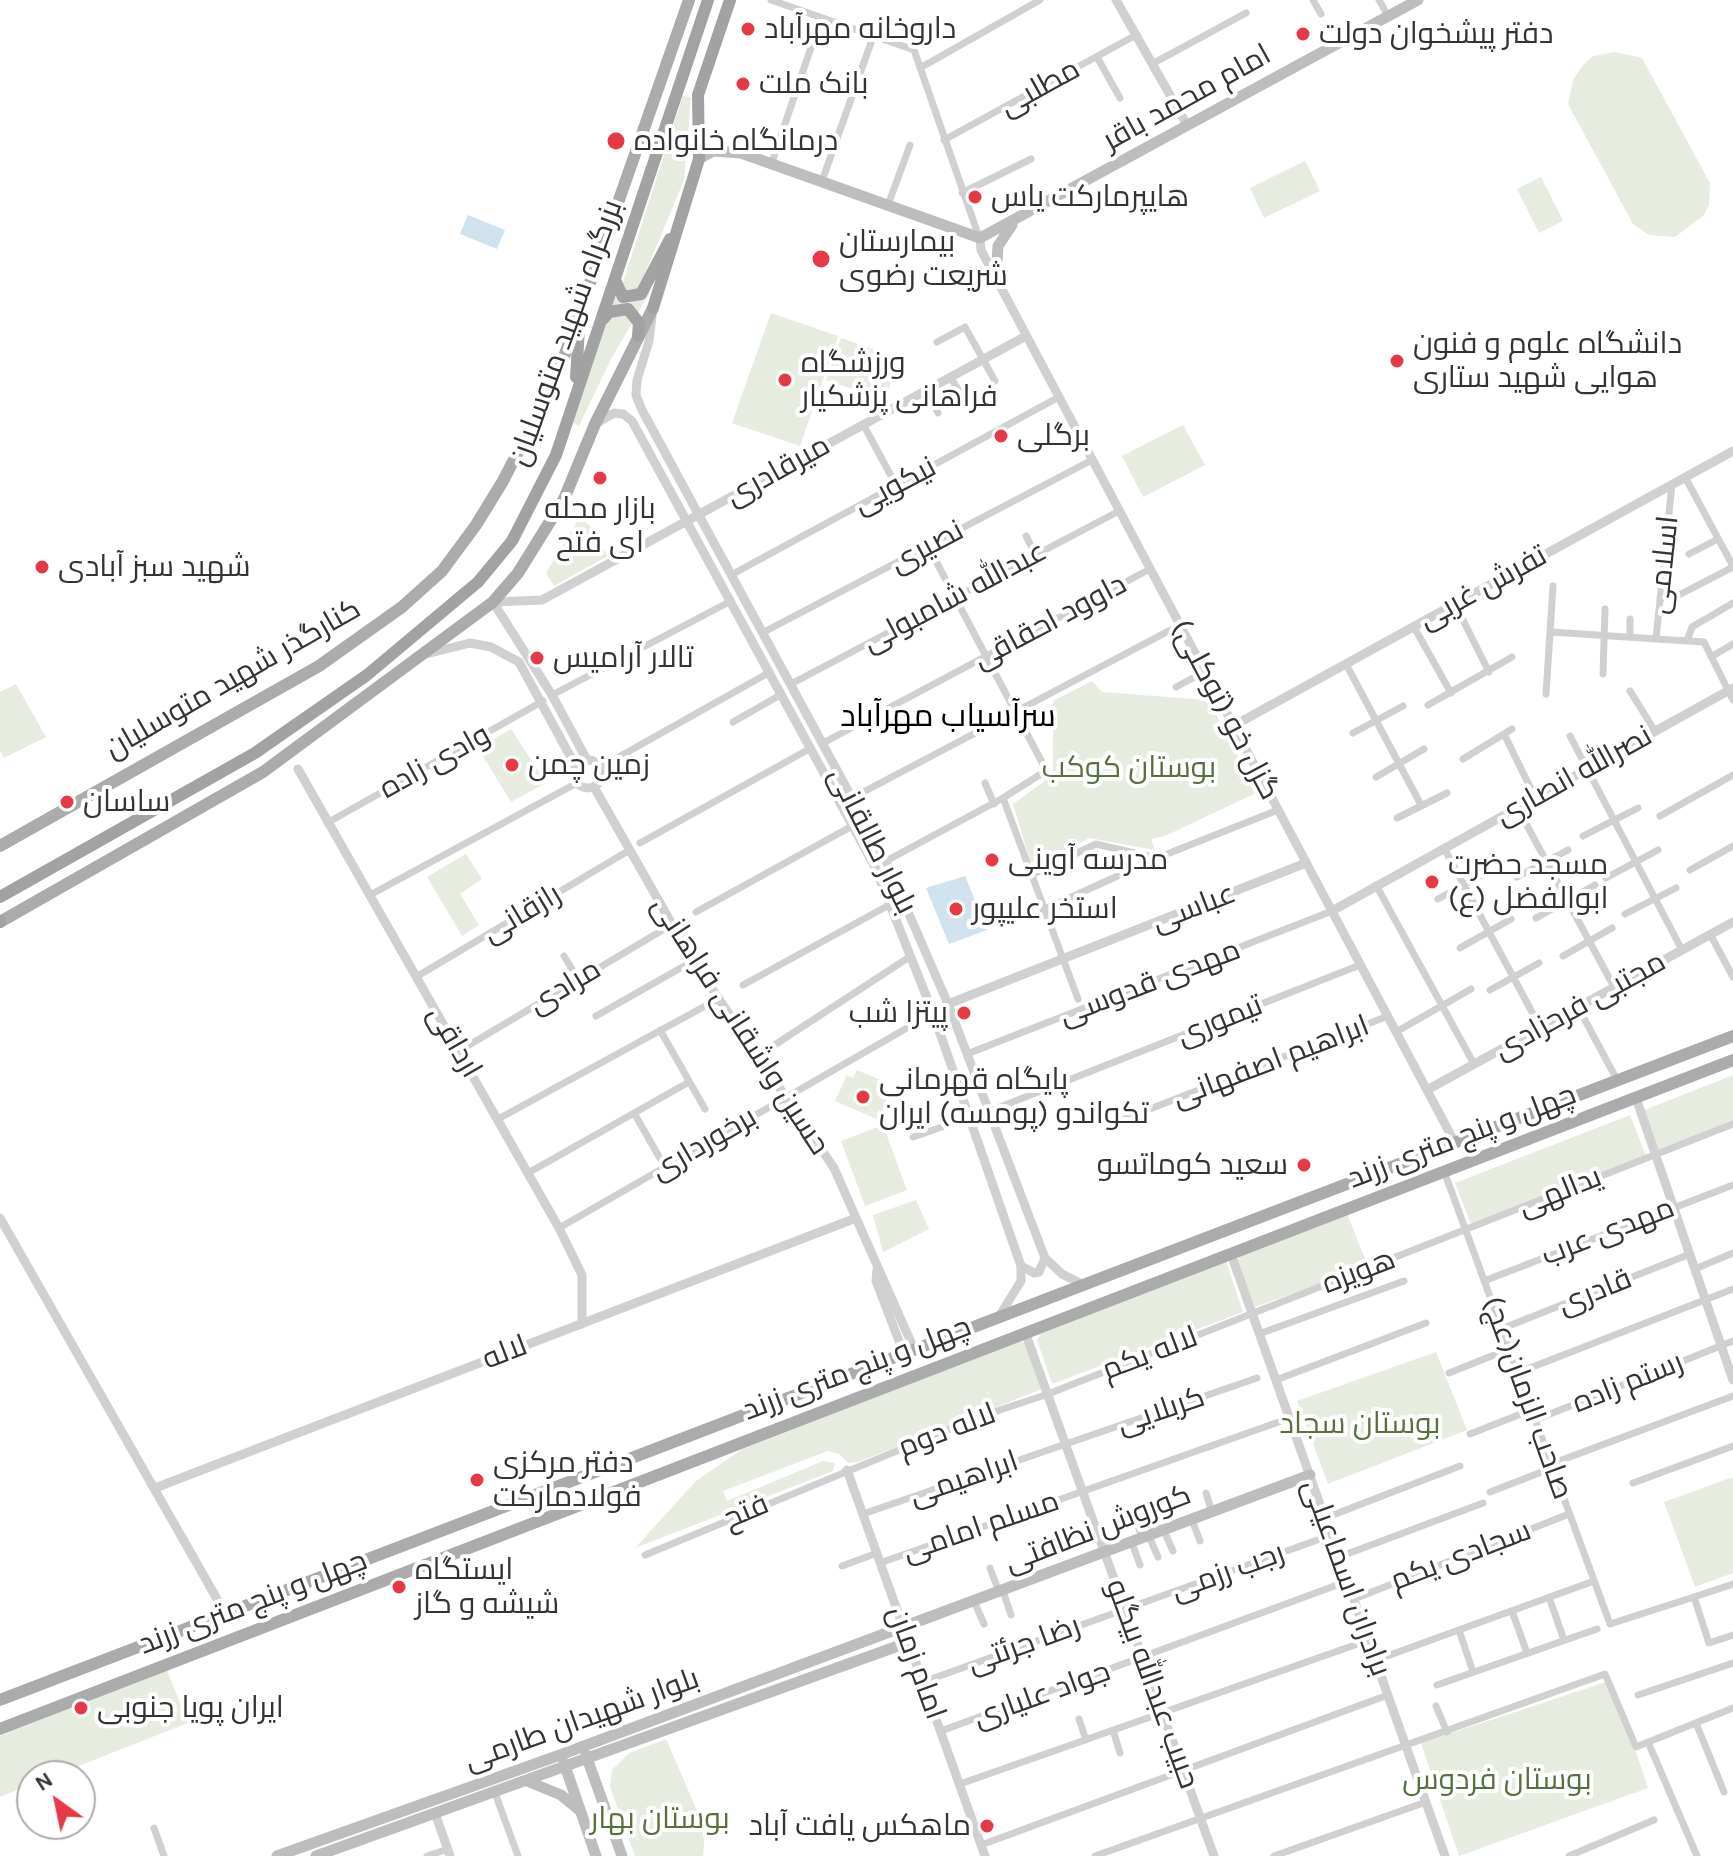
<!DOCTYPE html>
<html>
<head>
<meta charset="utf-8">
<style>
	body { margin:0 }
	#map { position:relative; width:1733px; height:1856px; overflow:hidden; background:#fff; font-family:Karla,sans-serif }
	canvas { display:block }
	.north { position:absolute; left:16px; top:1760px; width:80px; height:80px; box-sizing:border-box; background:#fff; border:2px solid #adadad; border-radius:50%; rotate:327deg; font-size:22px; font-weight:700; line-height:32px; text-align:center; color:#333 }
	.north::after { content:''; display:block; margin:auto; width:28px; height:36px; background:#e63946; clip-path:polygon(50% 0,100% 100%,50% 72%,0 100%) }
</style>
</head>
<body>
<div id="map">
<canvas width="1733" height="1856"></canvas>
<div class="north">N</div>
</div>
<script>
const g = document.querySelector('canvas').getContext('2d');
g.lineJoin = 'round';
function fillPath(path, color) {
  g.fillStyle = color;
  g.fill(path, 'evenodd');
}
function poly(rows) {
  const path = new Path2D();
  for (const r of rows) {
    if (r.length === 3) {
      path.moveTo(r[0] + r[2], r[1]);
      path.arc(r[0], r[1], r[2], 0, 2 * Math.PI);
      continue;
    }
    path.moveTo(r[0], r[1]);
    for (let i = 2; i < r.length; i += 2) path.lineTo(r[i], r[i + 1]);
  }
  return path;
}
function trace(path, color, width, dash) {
  g.strokeStyle = color;
  g.lineWidth = width;
  g.lineCap = dash ? 'butt' : 'round';
  g.setLineDash(dash || []);
  g.stroke(path);
}
function write(font, color, halo, rows, align = 'center') {
  g.font = font + ' Karla,Cairo,sans-serif';
  g.lineWidth = 8;
  g.setLineDash([]);
  g.textBaseline = 'middle';
  g.strokeStyle = halo;
  g.fillStyle = color;
  for (const [text, x, y, turn = 0] of rows) {
    g.save();
    g.translate(x, y);
    g.rotate((+turn || 0) * Math.PI / 180);
    g.textAlign = isNaN(turn) ? turn : align;
    if (halo) g.strokeText(text, 0, 0);
    g.fillText(text, 0, 0);
    g.restore();
  }
}
fillPath(poly([
	[1615,52,1642,58,1710,183,1709,204,1704,215,1675,237,1649,235,1633,224,1568,104,1573,80,1582,66,1593,56],
	[683,96,691,97,684,180,642,281,637,290,628,294,622,285],
	[1305,161,1320,191,1264,218,1250,188],
	[1541,177,1563,221,1539,233,1517,189],
	[662,256,648,296,611,359,579,426,573,423,616,294,625,305,640,299],
	[771,313,838,336,800,446,732,423],
	[841,338,899,358,885,400,826,380],
	[1183,425,1205,465,1143,497,1122,456],
	[580,517,592,528,608,556,554,586,546,573],
	[1092,681,1102,692,1208,700,1258,792,1165,836,1151,839,1155,850,1089,838,1041,864,1030,861,1013,804,1053,775,1053,701],
	[16,684,46,737,4,758,0,751,0,692],
	[511,729,546,783,511,802,478,748],
	[466,854,482,879,460,894,479,925,462,936,427,877],
	[857,1070,885,1082,882,1090,890,1093,879,1120,835,1101,847,1075,853,1078],
	[1733,1075,1733,1122,1658,1150,1642,1111],
	[1630,1115,1646,1156,1471,1224,1455,1183],
	[883,1125,907,1190,865,1206,841,1141],
	[916,1200,929,1229,883,1252,873,1215],
	[1347,1214,1368,1266,1255,1307,1237,1262,1240,1255],
	[1226,1261,1243,1312,1052,1384,1037,1340,1040,1334],
	[1019,1341,1025,1343,1042,1389,858,1462,848,1463,839,1454,828,1451,723,1491,727,1501,823,1461,835,1463,833,1471,635,1548,696,1481,741,1450],
	[1436,1352,1467,1430,1328,1484,1297,1401],
	[1733,1477,1733,1573,1695,1587,1664,1502],
	[167,1670,188,1723,53,1776,32,1776,32,1784,0,1797,0,1736],
	[1612,1680,1648,1788,1459,1856,1421,1743],
	[666,1739,705,1829,703,1856,635,1856,610,1787,612,1770,629,1753]
]), '#e6ecdf');
fillPath(poly([
	[468,215,505,230,497,249,460,234],
	[965,876,987,930,949,944,926,888]
]), '#cfe2ee');
trace(poly([
	[771,0,914,50,979,237],
	[1313,0,1321,14],
	[1379,0,1388,16],
	[1097,57,1120,98],
	[1152,64,1246,13],
	[920,68,1040,0],
	[944,140,1136,35],
	[772,162,821,18],
	[822,181,873,37],
	[962,193,1031,159],
	[888,205,910,145],
	[937,342,965,327,995,381],
	[950,377,961,394],
	[926,390,938,413],
	[863,424,896,485],
	[1685,477,1733,566],
	[1672,484,1656,639,1704,642,1733,700],
	[1026,536,1036,555],
	[1689,554,1718,539],
	[731,575,1059,397],
	[1660,598,1677,596,1733,567],
	[1455,604,1489,672],
	[1630,619,1630,637],
	[1414,627,1451,693],
	[1552,632,1656,639],
	[762,633,1092,460],
	[1687,641,1692,627,1733,603],
	[1711,657,1733,644],
	[1346,664,1421,805],
	[1603,674,1605,609],
	[791,684,1119,511],
	[1176,687,1204,672],
	[1630,691,1655,731],
	[1546,694,1553,586],
	[552,695,731,601],
	[1428,705,1512,657],
	[733,722,782,694],
	[1353,733,1403,706],
	[1504,734,1535,797],
	[1570,736,1682,950],
	[823,743,1150,569],
	[1463,759,1512,729],
	[601,767,770,672],
	[1376,777,1424,749],
	[985,783,994,804],
	[852,798,1180,625],
	[1003,798,1078,999],
	[1517,807,1614,987],
	[1660,816,1733,775],
	[1397,818,1447,793],
	[327,823,543,701],
	[1583,836,1638,808],
	[640,843,811,748],
	[1444,848,1540,1027],
	[886,861,1003,798,1041,774,1045,768,928,546],
	[1690,870,1733,846],
	[1031,875,1096,844,1156,858],
	[1517,877,1568,850],
	[1606,878,1658,850],
	[1376,885,1474,1064],
	[370,895,577,783],
	[1438,899,1487,872],
	[1043,910,1157,858,1278,810],
	[696,912,854,825],
	[1625,914,1676,888],
	[1536,918,1595,885],
	[1710,934,1733,977],
	[1460,948,1511,919],
	[564,956,578,979],
	[1563,956,1612,928],
	[416,977,628,851],
	[743,985,891,904],
	[1490,990,1539,963],
	[1578,1007,1616,1078],
	[596,1016,693,961],
	[660,1030,705,1109],
	[1396,1032,1471,989],
	[773,1046,911,956],
	[459,1051,671,925],
	[967,1054,1332,911],
	[990,1111,1360,965],
	[634,1113,665,1167],
	[498,1119,718,999],
	[1109,1125,1388,1016],
	[913,1137,968,1118],
	[1444,1171,1610,1624,1694,1597],
	[528,1173,689,1082],
	[559,1228,933,1013],
	[1695,1269,1733,1253],
	[1484,1281,1733,1185],
	[1501,1329,1690,1254],
	[1259,1334,1404,1281],
	[1449,1373,1509,1349],
	[1517,1373,1733,1289],
	[1276,1380,1426,1323],
	[1535,1420,1733,1341],
	[1470,1434,1531,1410],
	[1551,1464,1733,1396],
	[1633,1483,1733,1446],
	[1490,1492,1552,1468],
	[1206,1493,1212,1512],
	[863,1514,1257,1378],
	[1134,1516,1143,1539],
	[1325,1518,1460,1466],
	[1192,1520,1200,1541],
	[1164,1531,1173,1551],
	[1149,1536,1158,1557],
	[1132,1543,1140,1565],
	[645,1555,979,1417,1048,1394,1733,1124],
	[1339,1557,1483,1503],
	[880,1563,1290,1418],
	[842,1566,877,1553],
	[990,1568,999,1592],
	[1733,1584,1694,1597,1709,1643,1733,1635],
	[1003,1591,1011,1615],
	[1549,1597,1564,1640],
	[1354,1599,1569,1514],
	[974,1601,984,1624],
	[1512,1611,1527,1653],
	[1459,1630,1473,1672],
	[1376,1660,1594,1581],
	[923,1682,1331,1535],
	[1437,1685,1597,1629],
	[1638,1695,1733,1663],
	[1436,1706,1447,1732],
	[1079,1719,1086,1740],
	[1696,1723,1724,1792],
	[1113,1730,1120,1753],
	[941,1731,1348,1581],
	[1648,1742,1697,1856],
	[960,1784,1369,1640],
	[495,1793,518,1856],
	[154,1828,164,1856],
	[981,1845,1388,1695],
	[427,1856,448,1849],
	[1095,1856,1605,1674,1636,1747,1733,1708],
	[1274,1856,1426,1802],
	[1569,1856,1654,1820]
]), '#d0d0d0', 7);
trace(poly([
	[1116,0,1187,125],
	[980,238,981,250,1454,1141],
	[652,316,649,341,637,380,636,395,642,410,886,861,948,1004,1045,1258,1062,1274,1082,1284],
	[595,424,614,413,623,414,632,421,875,867,933,1013,1021,1266,1021,1281,1000,1315],
	[493,602,542,600,1026,336],
	[493,602,552,695,587,760],
	[426,654,470,643,491,647,519,662,576,767],
	[1233,726,1733,451],
	[588,774,14],
	[298,769,559,1228,582,1275,582,1324],
	[594,787,693,961,834,1168,914,1349],
	[1332,911,1733,688],
	[948,1004,1306,863],
	[1427,1090,1733,922],
	[1636,1098,1733,1380],
	[0,1218,225,1613],
	[1231,1254,1445,1856],
	[1021,1266,1034,1273,1039,1272,1045,1258],
	[877,1270,876,1281,904,1354],
	[1025,1332,1214,1856],
	[847,1470,985,1856],
	[155,1488,856,1218],
	[435,1813,450,1856]
]), '#d0d0d0', 9);
trace(poly([
	[699,159,713,151,741,153,980,238,1418,0],
	[996,279,998,246,1012,225],
	[586,1755,622,1856],
	[564,1763,596,1856],
	[527,1781,561,1795,578,1809],
	[277,1856,560,1755,1310,1475],
	[316,1856,909,1642]
]), '#bdbdbd', 11);
trace(poly([
	[0,846,319,666,402,607,442,571,476,525,503,481,558,374,689,0],
	[0,922,263,772,493,602,518,573,564,499,595,424,653,308],
	[0,1700,1733,1036],
	[0,1729,1733,1060]
]), '#ababab', 12);
trace(poly([
	[615,280,623,297,641,294,670,239],
	[653,308,699,159,698,95,730,0],
	[603,319,609,312,628,309,639,323,638,336],
	[576,377,580,313],
	[0,897,255,753,367,675,478,582,512,541,556,455,708,0],
	[0,922,0,921]
]), '#a2a2a2', 12);
for (const [x, y, r, color] of [
	[748,29,8,"#e63946"],
	[1303,34,8,"#e63946"],
	[743,84,8,"#e63946"],
	[616,141,10,"#e63946"],
	[975,197,8,"#e63946"],
	[821,259,10,"#e63946"],
	[1397,361,8,"#e63946"],
	[785,380,8,"#e63946"],
	[1001,436,8,"#e63946"],
	[600,478,8,"#e63946"],
	[42,567,8,"#e63946"],
	[537,658,8,"#e63946"],
	[512,765,8,"#e63946"],
	[67,802,8,"#e63946"],
	[992,860,8,"#e63946"],
	[1432,882,8,"#e63946"],
	[956,909,8,"#e63946"],
	[964,1013,8,"#e63946"],
	[863,1097,8,"#e63946"],
	[1304,1165,8,"#e63946"],
	[477,1480,8,"#e63946"],
	[399,1587,8,"#e63946"],
	[81,1708,8,"#e63946"],
	[987,1826,8,"#e63946"]
]) {
  const dot = new Path2D();
  dot.arc(x, y, r, 0, 2 * Math.PI);
  g.fillStyle = color;
  g.fill(dot);
  trace(dot, '#fff', 3);
}
write('30px', '#333', '#fff', [
	["داروخانه مهرآباد",764,29],
	["دفتر پیشخوان دولت",1319,34],
	["بانک ملت",759,84],
	["درمانگاه خانواده",634,141],
	["هایپرمارکت یاس",991,197],
	["بیمارستان",839,242],
	["شریعت رضوی",839,276],
	["دانشگاه علوم و فنون",1413,344],
	["هوایی شهید ستاری",1413,378],
	["ورزشگاه",801,363],
	["فراهانی پزشکیار",801,397],
	["برگلی",1017,436],
	["بازار محله",600,509,"center"],
	["ای فتح",600,543,"center"],
	["شهید سبز آبادی",58,567],
	["تالار آرامیس",553,658],
	["زمین چمن",528,765],
	["ساسان",83,802],
	["مدرسه آوینی",1008,860],
	["مسجد حضرت",1448,865],
	["ابوالفضل (ع)",1448,899],
	["استخر علیپور",972,909],
	["پیتزا شب",948,1013,"right"],
	["پایگاه قهرمانی",879,1080],
	["تکواندو (پومسه) ایران",879,1114],
	["سعید کوماتسو",1288,1165,"right"],
	["دفتر مرکزی",493,1463],
	["فولادمارکت",493,1497],
	["ایستگاه",415,1570],
	["شیشه و گاز",415,1604],
	["ایران پویا جنوبی",97,1708],
	["ماهکس یافت آباد",971,1826,"right"]
], 'left');
write('30px', '#333', '#fff', [
	["مطلبی",1040,88,-29],
	["امام محمد باقر",1187,98,-29],
	["بزرگراه شهید متوسلیان",566,333,-70],
	["میرقادری",778,471,-29],
	["نیکویی",895,486,-28],
	["نصیری",927,547,-28],
	["اسلامی",1664,565,-84],
	["تفرش غربی",1483,588,-29],
	["عبدالله شامبولی",955,597,-28],
	["داوود احقاقی",1050,622,-28],
	["کنارگذر شهید متوسلیان",233,679,-30],
	["گزل خو (توکلی)",1225,710,62],
	["وادی زاده",435,762,-29],
	["نصرالله انصاری",1574,776,-29],
	["بلوار طالقانی",872,841,63],
	["عباسی",1194,908,-21],
	["رازقانی",522,914,-31],
	["مهدی قدوسی",1150,983,-21],
	["مرادی",565,987,-31],
	["مجتبی فرحزادی",1580,1006,-29],
	["تیموری",1220,1021,-22],
	["حسین واشقانی فراهانی",740,1026,57],
	["ارداقی",454,1042,60],
	["ابراهیم اصفهانی",1271,1062,-21],
	["چهل و پنج متری زرند",1462,1137,-21],
	["برخورداری",704,1144,-30],
	["یدالهی",1560,1192,-22],
	["مهدی عرب",1608,1232,-21],
	["هویزه",1359,1272,-21],
	["قادری",1595,1292,-22],
	["لاله",505,1353,-21],
	["لاله یکم",1150,1354,-21],
	["چهل و پنج متری زرند",857,1369,-21],
	["رستم زاده",1628,1383,-22],
	["صاحب الزمان(عج)",1527,1398,70],
	["کربلایی",1161,1411,-19],
	["لاله دوم",947,1431,-21],
	["ابراهیمی",964,1479,-19],
	["فتح",746,1512,-23],
	["مسلم امامی",981,1527,-19],
	["کوروش نظافتی",1098,1529,-21],
	["سجادی یکم",1461,1556,-21],
	["رجب رزمی",1228,1572,-20],
	["برادران اسماعیلی",1346,1578,70],
	["چهل و پنج متری زرند",253,1603,-21],
	["رضا جرئتی",1024,1645,-20],
	["امام زمان",916,1663,70],
	["حبیب عبدالله بیگلو",1152,1684,70],
	["جواد علیاری",1042,1695,-20],
	["بلوار شهیدان طارمی",582,1720,-20]
]);
write('30px', '#56703f', '#fff', [
	["بوستان کوکب",1129,768],
	["بوستان سجاد",1360,1424],
	["بوستان فردوس",1497,1780],
	["بوستان بهار",660,1819]
]);
write('32px', '#000', '#fff', [
	["سرآسیاب مهرآباد",948,717]
]);
</script>
</body>
</html>
